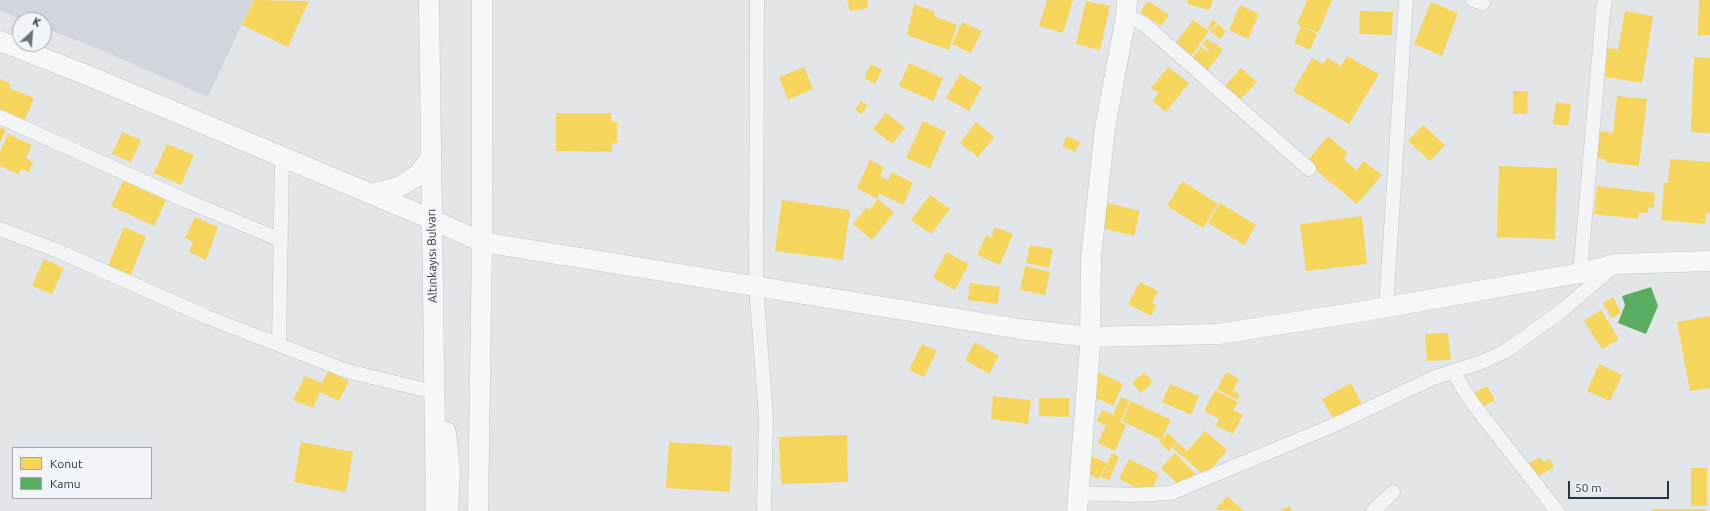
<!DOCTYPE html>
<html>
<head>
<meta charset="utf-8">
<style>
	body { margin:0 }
	#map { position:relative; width:1710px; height:511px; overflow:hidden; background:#e3e6e9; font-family:Ubuntu,sans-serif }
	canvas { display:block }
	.legend { position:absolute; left:12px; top:447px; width:140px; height:52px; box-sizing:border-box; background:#f1f4f8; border:1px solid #a1a7b0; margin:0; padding:5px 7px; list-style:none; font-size:12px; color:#283344 }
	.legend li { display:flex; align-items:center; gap:8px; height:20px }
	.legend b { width:20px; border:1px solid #a1a7b0 }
	.north { position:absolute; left:12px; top:12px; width:40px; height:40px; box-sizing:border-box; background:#f1f4f8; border:1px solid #a1a7b0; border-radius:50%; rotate:26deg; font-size:11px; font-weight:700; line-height:16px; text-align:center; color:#283344 }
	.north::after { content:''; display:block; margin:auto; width:14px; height:18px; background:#69727e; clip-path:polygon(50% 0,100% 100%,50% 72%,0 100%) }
	.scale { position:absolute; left:1568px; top:481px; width:101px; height:18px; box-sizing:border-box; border:2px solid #283344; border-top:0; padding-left:5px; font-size:12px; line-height:14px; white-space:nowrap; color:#283344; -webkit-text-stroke:3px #f1f4f8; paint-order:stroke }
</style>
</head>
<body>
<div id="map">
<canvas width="1710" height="511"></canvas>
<ul class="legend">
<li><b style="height:11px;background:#f6d55c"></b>Konut</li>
<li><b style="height:11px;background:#5aae61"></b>Kamu</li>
</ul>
<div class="north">K</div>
<div class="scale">50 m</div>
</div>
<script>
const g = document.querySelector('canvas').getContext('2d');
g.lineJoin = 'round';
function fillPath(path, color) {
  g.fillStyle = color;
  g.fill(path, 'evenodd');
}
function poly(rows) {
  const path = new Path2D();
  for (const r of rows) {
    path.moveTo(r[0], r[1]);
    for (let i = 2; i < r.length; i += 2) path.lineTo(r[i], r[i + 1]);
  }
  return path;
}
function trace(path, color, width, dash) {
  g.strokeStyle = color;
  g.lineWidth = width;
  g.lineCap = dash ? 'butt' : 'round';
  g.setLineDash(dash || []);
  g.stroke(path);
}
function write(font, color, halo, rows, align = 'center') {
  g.font = font + ' Ubuntu,sans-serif';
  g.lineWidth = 4;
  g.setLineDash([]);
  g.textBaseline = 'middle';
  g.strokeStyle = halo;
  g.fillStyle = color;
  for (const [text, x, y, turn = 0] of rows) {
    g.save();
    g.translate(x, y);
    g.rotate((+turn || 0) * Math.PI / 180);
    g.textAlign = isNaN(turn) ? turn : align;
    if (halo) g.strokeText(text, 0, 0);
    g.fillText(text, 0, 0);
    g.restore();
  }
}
fillPath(poly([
	[0,0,253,0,208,97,99,49,44,28,44,20,24,20,0,11]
]), '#d1d5dc');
fillPath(poly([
	[254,0,309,1,288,47,242,25],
	[847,0,867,0,868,8,850,11],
	[1047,0,1073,0,1063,33,1039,26],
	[1188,0,1213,0,1209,10,1187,4],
	[1307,0,1332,0,1318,33,1297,24],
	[1699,0,1710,0,1710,35,1698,35],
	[1086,1,1110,6,1100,50,1076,44],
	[1148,1,1169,15,1161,26,1140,12],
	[1431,2,1458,13,1442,56,1414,44],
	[914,4,935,12,934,16,957,25,949,50,907,35],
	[1240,5,1259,14,1248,39,1229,30],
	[1360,11,1393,12,1392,35,1359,34],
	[1625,11,1653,16,1642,83,1601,76,1605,47,1618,50],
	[1193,20,1209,31,1192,55,1175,44],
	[1213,20,1217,22,1212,30,1207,28],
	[962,22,982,31,971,53,952,44],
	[1218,24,1226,31,1220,39,1211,32],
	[1301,26,1317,34,1310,50,1294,43],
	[1207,39,1214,44,1209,50,1203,44],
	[1215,43,1223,50,1207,71,1191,59,1201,47,1208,52],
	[1347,56,1379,74,1349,124,1293,91,1312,58,1323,64,1327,58,1341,66],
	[1694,57,1710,58,1710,133,1691,132],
	[909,63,943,78,933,101,899,86],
	[871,64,882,70,875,84,864,78],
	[804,67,813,89,788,100,779,77],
	[1168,67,1189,83,1166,112,1152,101,1159,93,1151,88],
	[1241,68,1257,82,1237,103,1222,89],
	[960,74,982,87,969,111,946,98],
	[0,79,11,84,9,88,34,98,25,120,0,110],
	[1513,91,1528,91,1527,114,1513,114],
	[1617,96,1647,99,1639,166,1605,162,1605,159,1596,158,1599,131,1613,133],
	[861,101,867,105,862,114,855,110],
	[1556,102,1571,104,1568,126,1553,124],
	[556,113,611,113,611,122,617,122,617,143,612,143,612,152,556,151],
	[886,113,905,128,892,144,873,129],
	[923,121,946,132,930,168,906,158],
	[976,122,994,137,978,157,960,143],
	[1423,125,1445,145,1430,161,1408,141],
	[0,127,6,130,0,142],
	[122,132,141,140,131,162,112,154],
	[8,134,32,145,26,158,33,162,29,172,21,169,18,174,0,166,0,151],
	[1067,136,1080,142,1075,152,1062,146],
	[1328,136,1348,153,1343,159,1356,170,1364,161,1382,175,1357,204,1306,162],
	[167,144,194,155,181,185,154,173],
	[1670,159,1710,162,1710,214,1706,213,1705,224,1661,220,1664,183,1668,183],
	[870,160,884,167,880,176,888,180,892,172,913,183,903,205,879,193,877,199,857,188],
	[1499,166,1557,168,1555,239,1497,237],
	[123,181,166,200,154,226,111,206],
	[1182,181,1218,204,1203,228,1167,206],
	[1597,186,1655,193,1654,208,1648,207,1648,213,1639,212,1638,219,1594,214],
	[930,195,950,209,931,234,911,220],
	[878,199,894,213,872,240,853,224,867,207,869,210],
	[782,200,850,210,843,260,775,251],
	[1108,203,1140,211,1134,236,1102,228],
	[1220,203,1256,225,1244,245,1208,223],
	[1362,216,1367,264,1306,271,1300,224],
	[195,217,218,227,206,260,189,252,193,242,185,238],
	[124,227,146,237,130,277,108,266],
	[995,227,1013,234,1000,265,977,255,986,235,991,238],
	[1030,245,1053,249,1049,268,1026,263],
	[946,252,969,264,955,290,933,278],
	[44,259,64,268,52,294,32,286],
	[1025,266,1050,272,1045,295,1020,290],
	[1140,282,1158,291,1152,303,1156,305,1151,316,1128,304],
	[970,283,1000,287,998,304,968,300],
	[1613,297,1621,313,1612,318,1603,303],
	[1601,310,1619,339,1602,349,1584,321],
	[1710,316,1710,388,1690,391,1677,322],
	[1448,333,1451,360,1427,361,1425,334],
	[975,342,999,356,989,374,965,360],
	[922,344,937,351,924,377,909,370],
	[1599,364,1622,375,1610,401,1587,391],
	[328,371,349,381,339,401,320,392,313,408,293,400,305,376,322,383],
	[1098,372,1123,384,1113,406,1088,394],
	[1144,372,1153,382,1141,393,1132,383],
	[1226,372,1239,379,1233,391,1240,395,1237,400,1217,389],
	[1351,383,1362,404,1334,420,1322,399],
	[1170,384,1199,396,1191,415,1162,402],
	[1487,386,1495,400,1482,407,1474,393],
	[1215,390,1238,402,1233,410,1243,415,1233,434,1216,426,1219,419,1204,411],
	[993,396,1031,400,1028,424,991,419],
	[1121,397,1130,401,1120,422,1126,425,1115,451,1098,443,1106,425,1097,421,1102,410,1113,415],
	[1039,398,1069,398,1069,417,1039,416],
	[1131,401,1171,420,1161,440,1122,421],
	[1205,431,1227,450,1205,476,1173,448,1178,443,1187,451],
	[1168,433,1177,442,1169,451,1159,442],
	[847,435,848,482,781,484,779,437],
	[301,442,353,452,346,492,294,482],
	[669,442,732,446,730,492,666,488],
	[1112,453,1119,457,1109,480,1101,477],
	[1175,453,1196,474,1182,488,1161,468],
	[1089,455,1107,463,1099,479,1082,471],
	[1539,457,1544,462,1550,459,1554,467,1537,477,1528,464],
	[1129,459,1159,474,1150,494,1119,479],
	[1691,468,1707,468,1707,506,1691,506],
	[1227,496,1244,511,1215,510],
	[1290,506,1292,511,1280,511],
	[1652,509,1706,509,1706,511,1652,511]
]), '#f6d55c');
fillPath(poly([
	[1651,287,1658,306,1646,334,1618,323,1625,305,1622,296]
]), '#5aae61');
const street = poly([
	[757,0,756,286,766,417,764,511],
	[1473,0,1483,3],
	[1126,16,1144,24,1309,169],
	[0,117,187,201,281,240],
	[0,229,56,250,207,317,347,371,434,392],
	[1580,273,1603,12,1605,0],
	[1386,307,1406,0],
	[279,344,282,158],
	[1453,372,1473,404,1557,511],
	[1078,493,1132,495,1171,493,1334,425,1433,378,1482,362,1506,351,1564,309,1614,266],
	[1373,511,1393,492]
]);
const secondary = poly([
	[429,0,436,511],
	[0,41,89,76,431,219,482,242,1020,329,1090,337,1218,334,1359,312,1580,273,1616,264,1710,261],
	[370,194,396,188,404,184,418,175,431,157],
	[446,432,450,472,448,511],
	[478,511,482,242,482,0],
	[1077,511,1090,346,1091,257,1105,128,1126,16,1127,0]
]);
trace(street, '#c1c4c7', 15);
trace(secondary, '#c1c4c7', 21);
trace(street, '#f3f4f5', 14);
trace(secondary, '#f6f7f7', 20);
write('12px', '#283344', '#f1f4f8', [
	["Altınkayısı Bulvarı",432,256,-91]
]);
</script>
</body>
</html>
